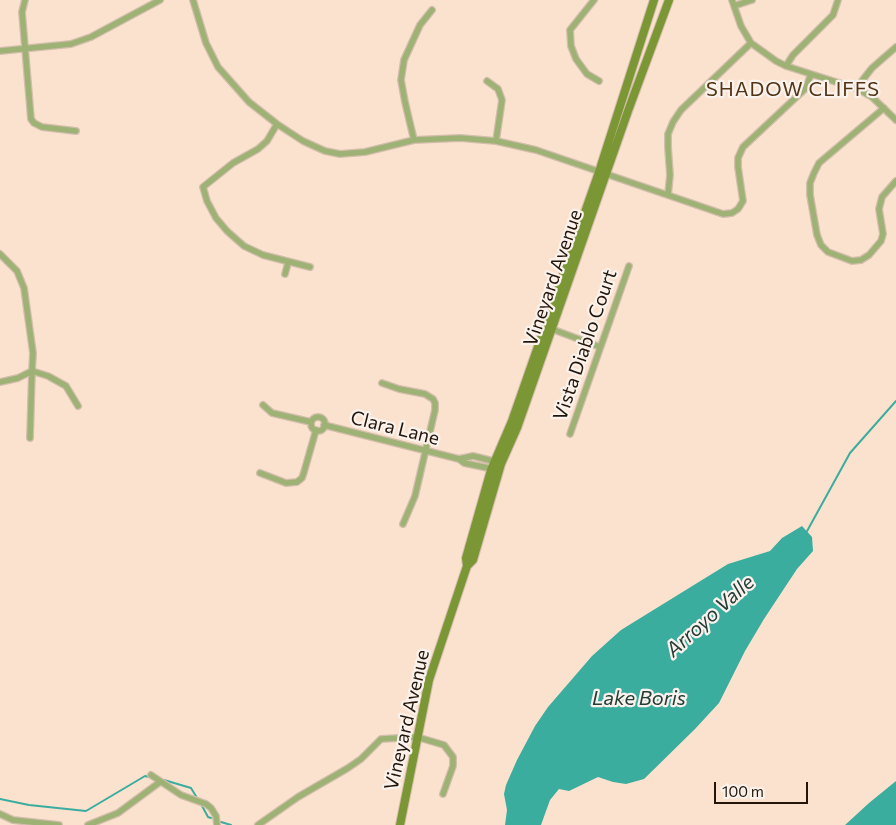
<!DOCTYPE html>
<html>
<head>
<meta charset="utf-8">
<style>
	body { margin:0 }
	#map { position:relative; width:896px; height:825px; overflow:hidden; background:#fae2ce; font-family:Commissioner,sans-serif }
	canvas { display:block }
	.scale { position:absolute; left:714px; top:782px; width:94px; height:22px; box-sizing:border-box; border:2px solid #231509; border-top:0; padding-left:6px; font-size:15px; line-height:18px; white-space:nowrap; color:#231509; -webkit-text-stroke:4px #faf2ec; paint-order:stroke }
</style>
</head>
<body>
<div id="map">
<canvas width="896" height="825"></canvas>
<div class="scale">100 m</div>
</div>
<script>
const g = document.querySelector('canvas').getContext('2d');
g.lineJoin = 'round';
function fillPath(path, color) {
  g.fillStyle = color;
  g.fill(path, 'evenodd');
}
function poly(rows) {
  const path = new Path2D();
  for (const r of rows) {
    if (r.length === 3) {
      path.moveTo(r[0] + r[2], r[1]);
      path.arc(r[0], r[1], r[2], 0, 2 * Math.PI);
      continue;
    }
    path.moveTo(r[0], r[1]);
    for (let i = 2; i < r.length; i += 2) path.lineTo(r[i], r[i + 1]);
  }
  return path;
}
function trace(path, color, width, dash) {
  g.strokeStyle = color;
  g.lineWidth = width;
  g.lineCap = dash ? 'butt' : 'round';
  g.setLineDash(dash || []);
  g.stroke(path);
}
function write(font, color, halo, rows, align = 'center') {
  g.font = font + ' Commissioner,sans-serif';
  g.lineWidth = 4.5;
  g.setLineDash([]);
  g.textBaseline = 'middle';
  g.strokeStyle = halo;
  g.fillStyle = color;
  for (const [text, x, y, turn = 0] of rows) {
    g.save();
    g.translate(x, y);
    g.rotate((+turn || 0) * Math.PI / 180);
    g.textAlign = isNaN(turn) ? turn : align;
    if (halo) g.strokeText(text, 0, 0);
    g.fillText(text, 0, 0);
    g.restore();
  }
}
fillPath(poly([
	[802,526,812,537,813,551,797,569,764,619,745,651,719,703,695,729,644,779,626,784,613,782,598,777,569,791,559,789,550,800,541,825,505,825,507,810,504,794,506,785,517,760,535,726,548,707,592,656,621,630,702,580,728,564,770,551,782,538],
	[896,781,896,825,845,825,869,803]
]), '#3bad9f');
trace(poly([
	[806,533,850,453,896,401],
	[164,780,191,788,197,798],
	[0,799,29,805,86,811,145,776,149,777],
	[201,804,208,817,211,818],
	[221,822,231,825]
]), '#3bad9f', 2);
const street = poly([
	[25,0,22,12,31,119,34,123,42,127,76,131],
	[193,0,206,43,218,67,249,102,277,124,303,141,325,151,340,154,365,152,414,140,460,138,496,141,536,150,723,214,732,213,738,209,743,201,738,167,738,158,743,147,806,88,811,74],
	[594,0,570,30,571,46,576,59,587,74,599,81],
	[732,0,741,26,751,43,776,61,786,66,858,89,872,97,896,120],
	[734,6,752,0],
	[0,51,71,44,91,37,160,0],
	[786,66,793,55,833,15,838,0],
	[487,81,498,89,502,100,496,141],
	[858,89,861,82,872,68,896,47],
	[884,108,819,163,814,173,810,183,810,195,817,235,821,245,828,252,852,261,861,260,869,255,881,241,883,234,879,209,882,197,896,181],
	[277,124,267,141,258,149,233,163,203,187,207,201,216,218,227,231,244,246,263,255,310,267],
	[414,140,405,102,401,80,404,60,420,25,432,10],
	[668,195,670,175,668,147,668,134,673,122,681,110,751,43],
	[0,254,17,271,24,288,33,353,32,371,18,378,0,382],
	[285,274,288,263],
	[549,328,600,347],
	[382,383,399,389,425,394,433,399,435,403,435,410,415,496,403,524],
	[263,405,272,413,311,422],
	[318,424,7],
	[324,425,459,459,464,463,493,469],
	[570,434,629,266],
	[30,438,32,371,48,376,66,386,78,406],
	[459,459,473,456,497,462],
	[260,473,286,483,297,482,302,478,304,472,316,430],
	[151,775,181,795,206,804,211,808,216,816,217,825],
	[0,814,13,820,59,825],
	[88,825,118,813,160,782],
	[258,825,298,797,348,768,361,759,381,739,417,737,444,745,453,757,453,766,443,794]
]);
const secondary = poly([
	[467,566,466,558,491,470,512,421,599,172,654,0],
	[400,825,429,680,467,566,473,560,501,464,517,428,628,111,669,0]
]);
trace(street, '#d3bdab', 8);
trace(secondary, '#d3bdab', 10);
trace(street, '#9eb276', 5.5);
trace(secondary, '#7b9735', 8);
write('19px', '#231509', '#faf2ec', [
	["Vineyard Avenue",553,278,-71],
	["Vista Diablo Court",585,345,-71],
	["Clara Lane",395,428,14],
	["Vineyard Avenue",407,720,-77]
]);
g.letterSpacing = '1px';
write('20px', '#533415', '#faf2ec', [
	["SHADOW CLIFFS",793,89]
]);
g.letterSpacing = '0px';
write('italic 20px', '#243d39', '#faf2ec', [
	["Arroyo Valle",710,616,-42],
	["Lake Boris",639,698]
]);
</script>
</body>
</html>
